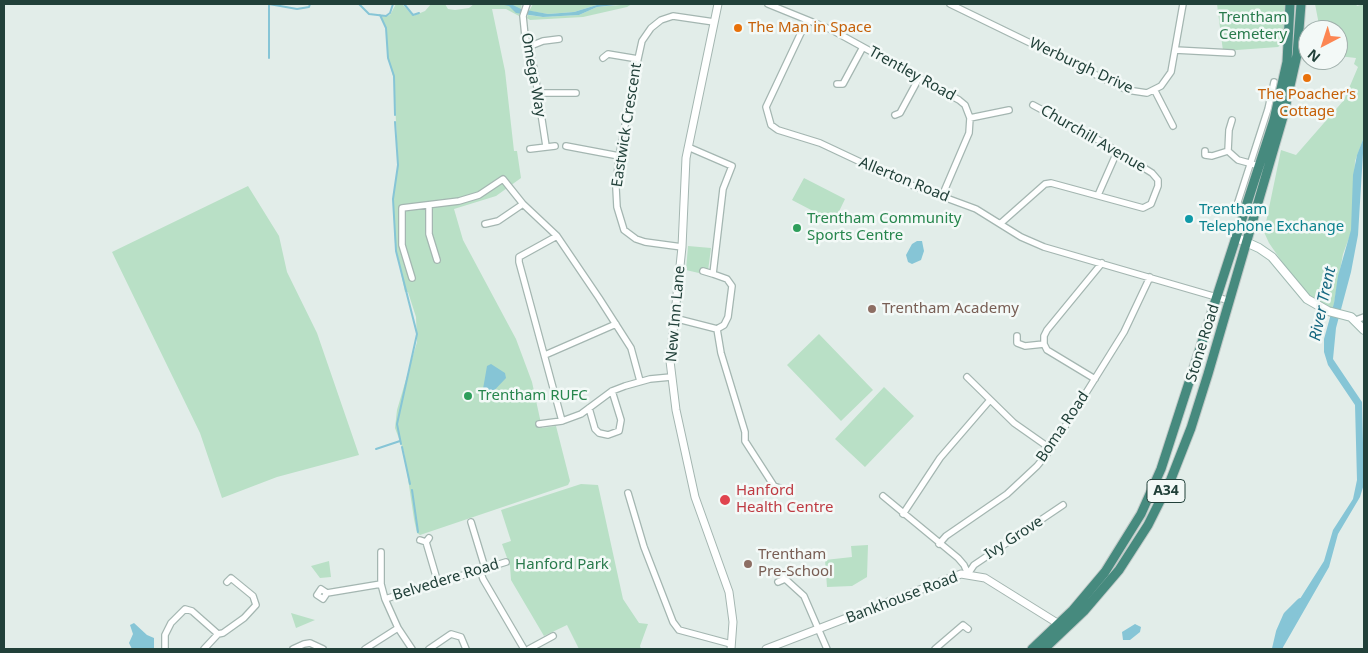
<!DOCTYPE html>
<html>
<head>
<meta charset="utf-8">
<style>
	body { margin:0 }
	#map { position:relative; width:1368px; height:653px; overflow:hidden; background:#e2ede9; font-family:"Noto Sans",sans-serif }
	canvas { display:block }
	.frame { position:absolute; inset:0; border:5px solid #214039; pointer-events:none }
	.north { position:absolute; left:1298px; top:20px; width:50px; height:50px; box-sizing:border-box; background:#f3f9f7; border:1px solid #9fafab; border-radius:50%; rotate:220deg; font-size:14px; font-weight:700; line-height:20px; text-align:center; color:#214039 }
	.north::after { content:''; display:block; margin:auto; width:18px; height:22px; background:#fc8652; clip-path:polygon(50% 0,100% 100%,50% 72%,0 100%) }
</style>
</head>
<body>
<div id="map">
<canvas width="1368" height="653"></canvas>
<div class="frame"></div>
<div class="north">N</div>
</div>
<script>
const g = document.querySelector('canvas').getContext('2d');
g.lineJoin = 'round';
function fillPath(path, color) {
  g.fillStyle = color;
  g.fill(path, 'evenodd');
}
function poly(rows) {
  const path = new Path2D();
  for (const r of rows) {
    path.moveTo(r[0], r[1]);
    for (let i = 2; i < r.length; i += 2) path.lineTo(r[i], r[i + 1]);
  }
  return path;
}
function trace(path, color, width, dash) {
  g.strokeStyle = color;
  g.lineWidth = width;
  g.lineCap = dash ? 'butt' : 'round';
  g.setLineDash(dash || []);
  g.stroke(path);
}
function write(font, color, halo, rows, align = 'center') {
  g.font = font + ' "Noto Sans",sans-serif';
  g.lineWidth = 5;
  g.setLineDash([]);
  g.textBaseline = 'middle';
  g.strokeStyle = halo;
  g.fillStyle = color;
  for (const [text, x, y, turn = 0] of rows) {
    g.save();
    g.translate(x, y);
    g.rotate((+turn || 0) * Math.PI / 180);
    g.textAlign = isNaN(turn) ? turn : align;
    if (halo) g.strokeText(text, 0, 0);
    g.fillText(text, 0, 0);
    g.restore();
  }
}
fillPath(poly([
	[396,4,402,4,413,16,425,11,431,4,445,4,448,9,455,10,469,8,474,4,522,4,519,16,506,9,492,9,505,71,514,151,517,151,521,178,496,196,454,209,463,240,516,339,532,382,542,428,556,426,570,481,568,485,420,535,417,533,414,519,404,452,395,428,397,410,417,342,416,317,408,292,405,292,395,244,393,199,398,165,394,80,388,58,386,28,381,17,390,15],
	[533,4,600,4,574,12,548,14,529,11],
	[632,4,627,7,583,17,530,20,527,18,528,15,543,17,579,15,597,7],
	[1217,4,1285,4,1284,42,1278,47,1223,51],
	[1315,4,1356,4,1357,6,1364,4,1364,137,1355,161,1352,230,1343,254,1333,309,1309,296,1287,269,1269,243,1264,232,1281,150,1296,155,1344,100,1358,67,1354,64,1356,58,1338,56,1338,30,1320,30],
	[804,178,845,199,834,222,792,200],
	[248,186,279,236,287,272,317,333,359,455,277,477,222,498,200,433,112,252],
	[688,246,711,248,708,271,703,274,686,270],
	[819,334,873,390,841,421,787,365],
	[884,387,914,416,865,467,835,439],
	[581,484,598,485,623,599,639,623,648,624,640,646,641,649,579,649,567,625,544,636,511,580,510,566,502,544,511,541,501,510],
	[868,545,867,577,852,586,827,587,825,560,852,557,851,546],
	[329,561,331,577,320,578,311,566],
	[291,613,315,620,296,628]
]), '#b9e0c6');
fillPath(poly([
	[499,4,511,4,521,9,548,14,574,12,600,4,625,4,597,7,579,15,543,17,516,13,509,6],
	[1364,137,1358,235,1351,272,1336,328,1333,359,1362,402,1364,484,1360,497,1338,534,1329,567,1282,649,1273,649,1279,632,1324,561,1333,530,1353,499,1357,480,1355,405,1328,365,1324,352,1324,339,1334,303,1338,276,1351,230,1353,175,1357,155],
	[917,241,922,241,924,251,921,260,912,264,908,262,906,255,912,244],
	[491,364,505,373,506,378,487,398,483,389,487,366],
	[134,623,147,635,154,638,154,649,132,649,129,643,133,634,130,625],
	[1135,624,1141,627,1140,632,1130,640,1123,640,1122,632]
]), '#86c5d6');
trace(poly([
	[146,4,147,4],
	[269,4,297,9,309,7,310,4],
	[359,4,369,14,386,16,390,13,393,4],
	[404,4,413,15,419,13],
	[380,15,386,28,388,58,394,76,395,115],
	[269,58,269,4],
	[395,122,398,165,393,199,396,251,417,334,397,424,401,444],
	[402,447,410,484],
	[376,449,400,441],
	[412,490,418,532]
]), '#86c5d6', 2);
trace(poly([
	[1277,649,1281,632,1288,616,1301,603]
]), '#86c5d6', 10);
const minor = poly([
	[527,4,523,16,525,36,534,68,546,146],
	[768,4,832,30,959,100,965,105,970,118,969,133,942,196],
	[950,4,1127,90,1147,93,1161,86,1171,72,1183,4],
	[807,20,766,107,771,125,778,130,820,143,903,182,976,209,1021,237,1044,247,1230,301],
	[528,47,543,41,559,39],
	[1175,50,1232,53],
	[603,58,608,54,638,59],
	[837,84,843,84,863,47],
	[1155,91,1173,126],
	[538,93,576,93],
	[895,115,900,113,919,78],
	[970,118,1009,110],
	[1232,120,1229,130,1228,151,1238,160,1260,166],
	[566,146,619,156],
	[688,147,732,166,723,189,713,274,727,279,732,286,728,317,724,325,717,329],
	[530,149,555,146],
	[1205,151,1205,155,1212,156,1228,151],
	[1098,195,1117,152],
	[1238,202,1268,109,1274,82],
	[429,205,429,234,437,260],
	[1001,223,1045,184,1051,183,1143,208,1151,204,1158,186,1158,180,1152,173,1104,143,1033,105],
	[485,224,498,221,523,204],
	[557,236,519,257,519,262,562,421],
	[682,247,645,242,636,239,624,230,617,207,616,188,619,156,638,59,642,41,651,28,661,20,673,16,714,22],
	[703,271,713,274],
	[412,278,402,245,402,208,459,201,479,195,503,179,523,204,557,236,599,298,631,348,640,381],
	[674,318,717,329,721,353,745,432,745,441,774,486,780,488],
	[1356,320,1364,317],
	[1017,336,1017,343,1025,346,1044,344],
	[545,355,616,324],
	[967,377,1014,423,1051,449],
	[1095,379,1047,350,1044,344,1044,336,1047,330,1102,263],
	[589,408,595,429,599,433,608,435,619,431,621,420,612,391],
	[539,424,562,421,581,414,612,391,625,386,650,379,671,377],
	[628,493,644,547,673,622,679,630,731,644],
	[883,496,958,558,964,565,968,574],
	[903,514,940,458,990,400],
	[471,522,485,568],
	[420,540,426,542,429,538],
	[426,542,438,583],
	[939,544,946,536,1007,494,1037,466,1051,449,1124,332,1150,277],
	[381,552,381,584,385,599,398,628,412,649],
	[480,570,483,579,524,649],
	[968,574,974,565,1063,505],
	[782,576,804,596,827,649],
	[778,582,785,579],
	[327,593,323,599,317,595,321,589,327,593,381,584],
	[385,599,506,562],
	[165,649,165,635,171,623,185,609,192,611,218,634],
	[204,649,218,634,223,633,244,618,256,605,253,596,231,578,227,582],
	[293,649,304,644,310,643,323,649],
	[365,649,398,628],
	[429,649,451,634,461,637,466,649],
	[529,649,553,636],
	[935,649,963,625,968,629]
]);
const tertiary = poly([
	[718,4,686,158,682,247,670,361,676,410,695,497,729,592,733,622,731,649],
	[766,649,961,574,985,578,1062,626]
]);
const secondary = poly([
	[1237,238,1259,248,1272,257,1307,299,1328,311,1351,317,1364,330]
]);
const trunk = poly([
	[1032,649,1073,610,1105,572,1141,514,1161,469,1274,120,1287,62,1290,4],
	[1044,649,1084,611,1119,570,1148,525,1171,479,1191,428,1208,374,1283,117,1297,55,1301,4]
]);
trace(minor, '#a4b6b1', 8);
trace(tertiary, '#a4b6b1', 9);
trace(secondary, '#a0bab2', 10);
trace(trunk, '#c1cac8', 11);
trace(minor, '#fff', 5.5);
trace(tertiary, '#fff', 7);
trace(secondary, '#fff', 8);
trace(trunk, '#468a7e', 9);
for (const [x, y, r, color] of [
	[738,28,5,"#e8710a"],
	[1307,78,5,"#e8710a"],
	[1189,219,5,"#0f9aa8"],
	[797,228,5,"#2e9e5b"],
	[872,309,5,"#8d6e63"],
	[468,396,5,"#2e9e5b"],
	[725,500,6,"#e0444e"],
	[748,564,5,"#8d6e63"]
]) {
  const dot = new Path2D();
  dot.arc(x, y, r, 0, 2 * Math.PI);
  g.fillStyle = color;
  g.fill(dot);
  trace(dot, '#f3f9f7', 2);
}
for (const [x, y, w] of [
	[1166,491,38]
]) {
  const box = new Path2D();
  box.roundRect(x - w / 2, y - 11.5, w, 23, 4);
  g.fillStyle = '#f3f9f7';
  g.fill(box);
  trace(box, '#214039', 1);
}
write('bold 14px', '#214039', null, [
	["A34",1166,491]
]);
write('15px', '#287a4c', '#f3f9f7', [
	["Trentham",1253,18],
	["Cemetery",1253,35],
	["Hanford Park",562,565]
]);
write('15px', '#c56008', '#f3f9f7', [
	["The Man in Space",748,28],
	["The Poacher's",1307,95,"center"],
	["Cottage",1307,112,"center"]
], 'left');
write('15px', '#214039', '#f3f9f7', [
	["Werburgh Drive",1081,66,25],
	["Trentley Road",912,74,29],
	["Omega Way",533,75,80],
	["Eastwick Crescent",627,125,-81],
	["Churchill Avenue",1093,139,30],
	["Allerton Road",904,180,22],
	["New Inn Lane",676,314,-85],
	["Stone Road",1203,343,-73],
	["Boma Road",1063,427,-56],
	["Ivy Grove",1014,538,-33],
	["Belvedere Road",446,580,-17],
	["Bankhouse Road",902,598,-21]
]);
write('15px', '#0d838f', '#f3f9f7', [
	["Trentham",1199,210],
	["Telephone Exchange",1199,227]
], 'left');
write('15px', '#27864d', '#f3f9f7', [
	["Trentham Community",807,219],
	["Sports Centre",807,236],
	["Trentham RUFC",478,396]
], 'left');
write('15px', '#785e54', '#f3f9f7', [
	["Trentham Academy",882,309],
	["Trentham",758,555],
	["Pre-School",758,572]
], 'left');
write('15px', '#be3a42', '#f3f9f7', [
	["Hanford",736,491],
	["Health Centre",736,508]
], 'left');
write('italic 16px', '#166880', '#f3f9f7', [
	["River Trent",1323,304,-78]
]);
</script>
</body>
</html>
